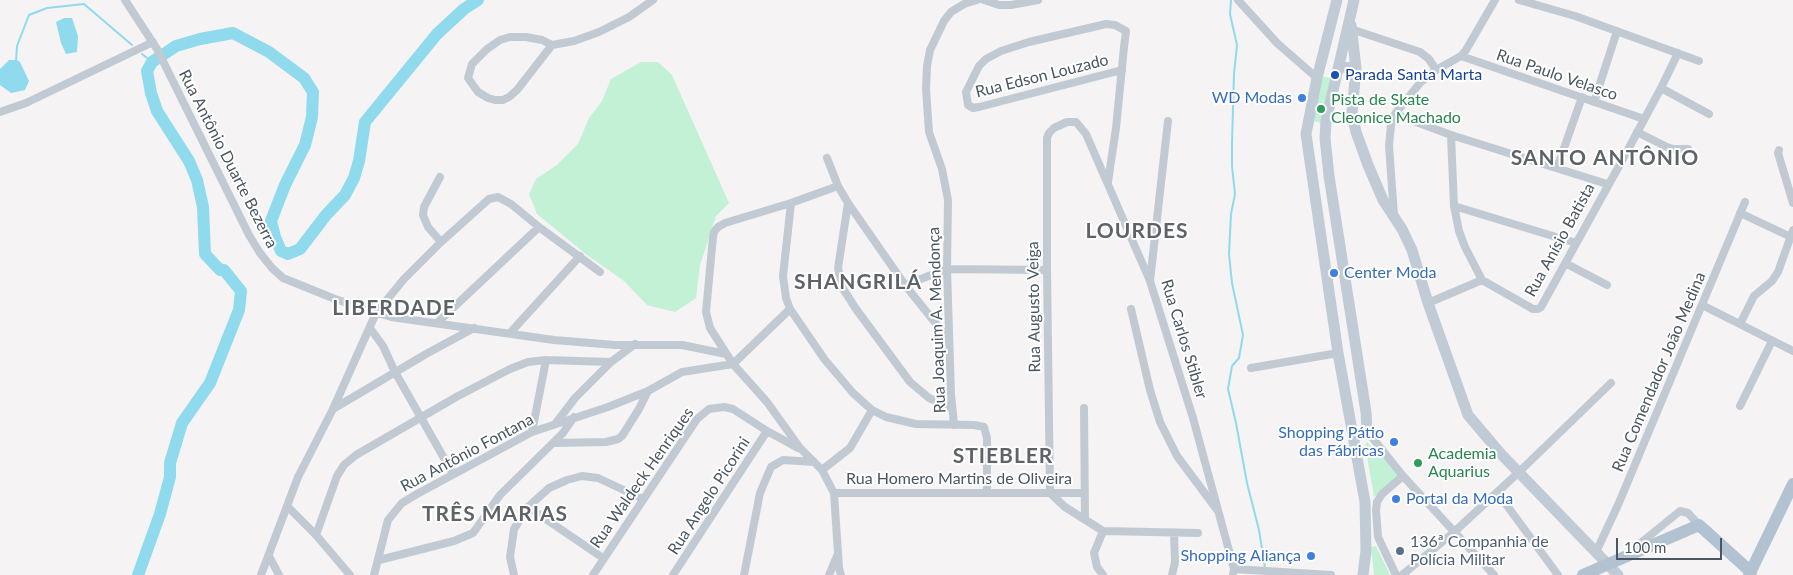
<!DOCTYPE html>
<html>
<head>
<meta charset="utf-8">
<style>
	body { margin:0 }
	#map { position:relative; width:1793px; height:575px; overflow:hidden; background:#f5f3f3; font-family:Lato,sans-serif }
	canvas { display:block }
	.scale { position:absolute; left:1616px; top:538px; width:106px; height:22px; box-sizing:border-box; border:2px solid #4a5661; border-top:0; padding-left:6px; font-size:15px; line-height:18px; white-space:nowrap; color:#4a5661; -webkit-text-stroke:4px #fff; paint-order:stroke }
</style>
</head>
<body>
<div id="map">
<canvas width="1793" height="575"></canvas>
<div class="scale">100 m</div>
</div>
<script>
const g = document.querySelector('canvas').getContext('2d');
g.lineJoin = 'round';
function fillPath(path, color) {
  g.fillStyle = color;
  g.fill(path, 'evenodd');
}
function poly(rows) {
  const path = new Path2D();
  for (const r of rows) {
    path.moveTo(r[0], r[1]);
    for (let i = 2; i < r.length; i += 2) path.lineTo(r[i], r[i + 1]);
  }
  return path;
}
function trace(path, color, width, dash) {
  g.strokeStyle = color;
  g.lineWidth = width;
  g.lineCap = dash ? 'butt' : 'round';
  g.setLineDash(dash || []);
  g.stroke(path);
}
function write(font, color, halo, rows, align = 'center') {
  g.font = font + ' Lato,sans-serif';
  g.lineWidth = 4;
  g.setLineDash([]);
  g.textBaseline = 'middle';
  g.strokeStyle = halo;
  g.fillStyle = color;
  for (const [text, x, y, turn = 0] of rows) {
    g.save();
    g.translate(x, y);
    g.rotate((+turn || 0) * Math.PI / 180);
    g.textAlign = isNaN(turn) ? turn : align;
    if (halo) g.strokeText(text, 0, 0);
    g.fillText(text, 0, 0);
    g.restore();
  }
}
fillPath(poly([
	[641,62,658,62,672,75,729,203,716,216,700,265,696,298,675,312,647,305,624,281,587,255,537,214,529,194,536,179,557,165,578,144,589,118,602,101,611,79],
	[1322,76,1333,79,1325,124,1313,121],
	[1367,442,1402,476,1374,497,1365,445],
	[1376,546,1390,575,1374,575,1371,547]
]), '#c3f1d5');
fillPath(poly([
	[64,18,72,18,78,36,77,52,66,54,61,43,56,22],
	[9,60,17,60,20,62,29,81,25,90,11,93,0,85,0,69]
]), '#90daee');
trace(poly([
	[1231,0,1230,14,1237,45,1234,74,1232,143,1232,166,1235,194,1231,214,1229,254,1232,283,1243,335,1239,358,1232,366,1228,389,1236,423,1247,483,1259,530,1265,568],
	[142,54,152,62],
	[16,62,17,46,29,15,47,8,84,4,132,45]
]), '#90daee', 2);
trace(poly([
	[138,575,160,514,170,477,170,463,182,423,210,383,239,310,241,291,224,270,220,270,205,254,203,207,197,180,189,161,157,111,151,93,147,71,152,62,176,46,200,39,233,33,269,52,304,78,313,92,312,117,305,145,285,185,271,221,275,237,281,251,288,254,300,249,326,215,345,195,354,178,359,161,365,122,437,34,464,9,478,0]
]), '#90daee', 12);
trace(poly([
	[125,0,157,49,249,235,260,253,272,268,283,278,335,299,391,317,554,340,615,345,682,345,726,354],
	[984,0,999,5,1011,5,1038,0],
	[1238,0,1277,43,1317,78],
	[1519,0,1575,16,1699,61],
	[1351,29,1420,52,1429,59,1436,70],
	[552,45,542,40,526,37,510,37,500,40,487,49,472,64,468,78,478,92,488,98,495,100,503,100,509,97,517,90,552,45,574,41,599,32,629,17,653,0],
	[1461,56,1644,119],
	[1661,88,1709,114],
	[1594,102,1617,31],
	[0,112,26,103,153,42],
	[1395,114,1451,135,1607,184],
	[1168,121,1150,281,1193,418,1234,569,1233,575],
	[1637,132,1667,147,1673,149,1688,149],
	[1451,135,1454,206,1459,231,1465,247,1482,280,1533,309,1538,309,1541,307,1624,157,1661,88,1678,53],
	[1779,150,1778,153,1793,203],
	[827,158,838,186,848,203,905,285,949,340],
	[1557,168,1582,97],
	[440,177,424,207,423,215,428,227,441,242],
	[1108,182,1116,128,1124,47,1126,31,1115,25,1106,24,1029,42,1001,51,986,59,979,66,966,92,968,105,973,108,979,107,1122,70],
	[838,186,791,203,725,223,718,227,714,232,713,237,706,312,710,328,733,364,767,402,800,448,822,470,834,493,839,568,841,575],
	[791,203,783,276,786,298,790,309,825,360,853,393,872,410,886,417,916,424,974,425,984,427,987,438,987,493],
	[848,203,838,268,842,287,856,309,910,382,929,398,952,408],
	[1454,206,1576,243],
	[1740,213,1791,237],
	[1394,215,1389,146,1391,125,1395,114,1420,83,1436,70,1461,56,1466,50,1495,0],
	[1565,263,1607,285],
	[1150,281,1086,134,1076,122,1067,122,1054,128,1049,133,1047,138,1047,270,1050,493,1065,507,1103,531,1198,533],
	[905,285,947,269,1047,270],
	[1428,303,1482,280],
	[1702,305,1793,351],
	[1131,309,1150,390,1160,422,1177,456,1218,511],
	[437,323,539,227],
	[1740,324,1754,296,1772,281,1778,272,1793,230],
	[370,328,383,346,395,372,453,474],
	[510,333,580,256],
	[733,364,790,309],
	[1251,368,1338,353],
	[1740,406,1772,341],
	[1084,408,1085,519],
	[333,409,426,354,474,328],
	[556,423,575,398,611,362,635,344],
	[954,425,951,394,947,269,948,200,942,169,929,132,926,89,927,66,930,50,944,21,951,12,964,4,977,0],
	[1367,431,1403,476,1494,575],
	[532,432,546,360],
	[553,443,606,442,618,439,622,436,639,409,648,391],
	[822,470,850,448,872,410],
	[1497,492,1558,575],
	[834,493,1084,493],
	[287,506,316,535,350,575],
	[528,507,603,558],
	[1103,531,1094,553,1097,567,1103,575],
	[316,535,337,476,344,465,356,455,458,396,510,369,528,362,546,360,611,362],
	[1632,550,1680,511,1688,513,1699,525],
	[1596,552,1618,505,1745,202],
	[269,556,279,575],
	[379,560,454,541,473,533,500,495,563,433,574,417],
	[1234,569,1331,575],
	[261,575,298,477,333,409,376,313,404,279,441,242,489,199,498,197,511,204,539,227,600,272],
	[374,575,388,520,402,503,417,494,532,432,608,407,648,391,682,372,733,364],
	[514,575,510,557,514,529,528,507,549,488,567,480,582,476,598,478,643,499],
	[593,575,697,419,709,409,724,407,733,409,767,431,798,448],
	[673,575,767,431],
	[744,575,760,493,771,467,783,460,814,462],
	[829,575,837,556],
	[1172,575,1175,562,1174,533],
	[1396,575,1378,537,1376,510,1377,502,1382,494,1403,476],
	[1402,575,1453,533,1519,472,1611,383]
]), '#c1cad2', 8);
trace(poly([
	[1337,0,1317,78,1306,134,1338,353,1365,502,1366,551,1363,575],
	[1351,25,1356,68],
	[1339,67,1356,68,1352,113,1356,132,1368,165,1383,200,1402,229,1412,250,1428,303,1468,415,1501,454,1618,575],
	[1354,437,1367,431,1366,412,1329,176,1325,138,1326,121,1354,0]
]), '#c1cbd6', 11);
trace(poly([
	[1583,575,1699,525,1751,572],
	[1749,575,1793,484]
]), '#b3c2d1', 12);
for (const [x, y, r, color] of [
	[1335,75,5,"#1a4fb4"],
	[1302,98,5,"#3f7fe0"],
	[1321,109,5,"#2e9e5b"],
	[1334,273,5,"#3f7fe0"],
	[1394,442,5,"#3f7fe0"],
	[1418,463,5,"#2e9e5b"],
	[1396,499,5,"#3f7fe0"],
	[1400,551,5,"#5c6f8a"],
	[1311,556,5,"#3f7fe0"]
]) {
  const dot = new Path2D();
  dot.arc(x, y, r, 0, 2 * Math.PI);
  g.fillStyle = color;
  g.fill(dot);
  trace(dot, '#fff', 2);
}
write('16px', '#164399', '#fff', [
	["Parada Santa Marta",1345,75]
], 'left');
write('16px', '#4a5661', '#fff', [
	["Rua Paulo Velasco",1557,75,19],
	["Rua Edson Louzado",1042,76,-14],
	["Rua Antônio Duarte Bezerra",228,159,63],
	["Rua Anísio Batista",1560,240,-61],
	["Rua Augusto Veiga",1034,307,-91],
	["Rua Joaquim A. Mendonça",937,320,-92],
	["Rua Carlos Stibler",1184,339,73],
	["Rua Comendador João Medina",1659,372,-67],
	["Rua Antônio Fontana",467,453,-28],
	["Rua Waldeck Henriques",642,478,-55],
	["Rua Homero Martins de Oliveira",959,479],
	["Rua Angelo Picorini",709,496,-57]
]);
write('16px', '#366cbe', '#fff', [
	["WD Modas",1292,98],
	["Center Moda",1344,273,"left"],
	["Shopping Pátio",1384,433],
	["das Fábricas",1384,451],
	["Portal da Moda",1406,499,"left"],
	["Shopping Aliança",1301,556]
], 'right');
write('16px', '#27864d', '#fff', [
	["Pista de Skate",1331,100],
	["Cleonice Machado",1331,118],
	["Academia",1428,454],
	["Aquarius",1428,472]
], 'left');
write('16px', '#4e5e75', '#fff', [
	["136ª Companhia de",1410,542],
	["Polícia Militar",1410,560]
], 'left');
g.letterSpacing = '1px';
write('bold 21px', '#5f6368', '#fff', [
	["SANTO ANTÔNIO",1605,158],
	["LOURDES",1137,231],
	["SHANGRILÁ",858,282],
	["LIBERDADE",394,308],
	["STIEBLER",1003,456],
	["TRÊS MARIAS",495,514]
]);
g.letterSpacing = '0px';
</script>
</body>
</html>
